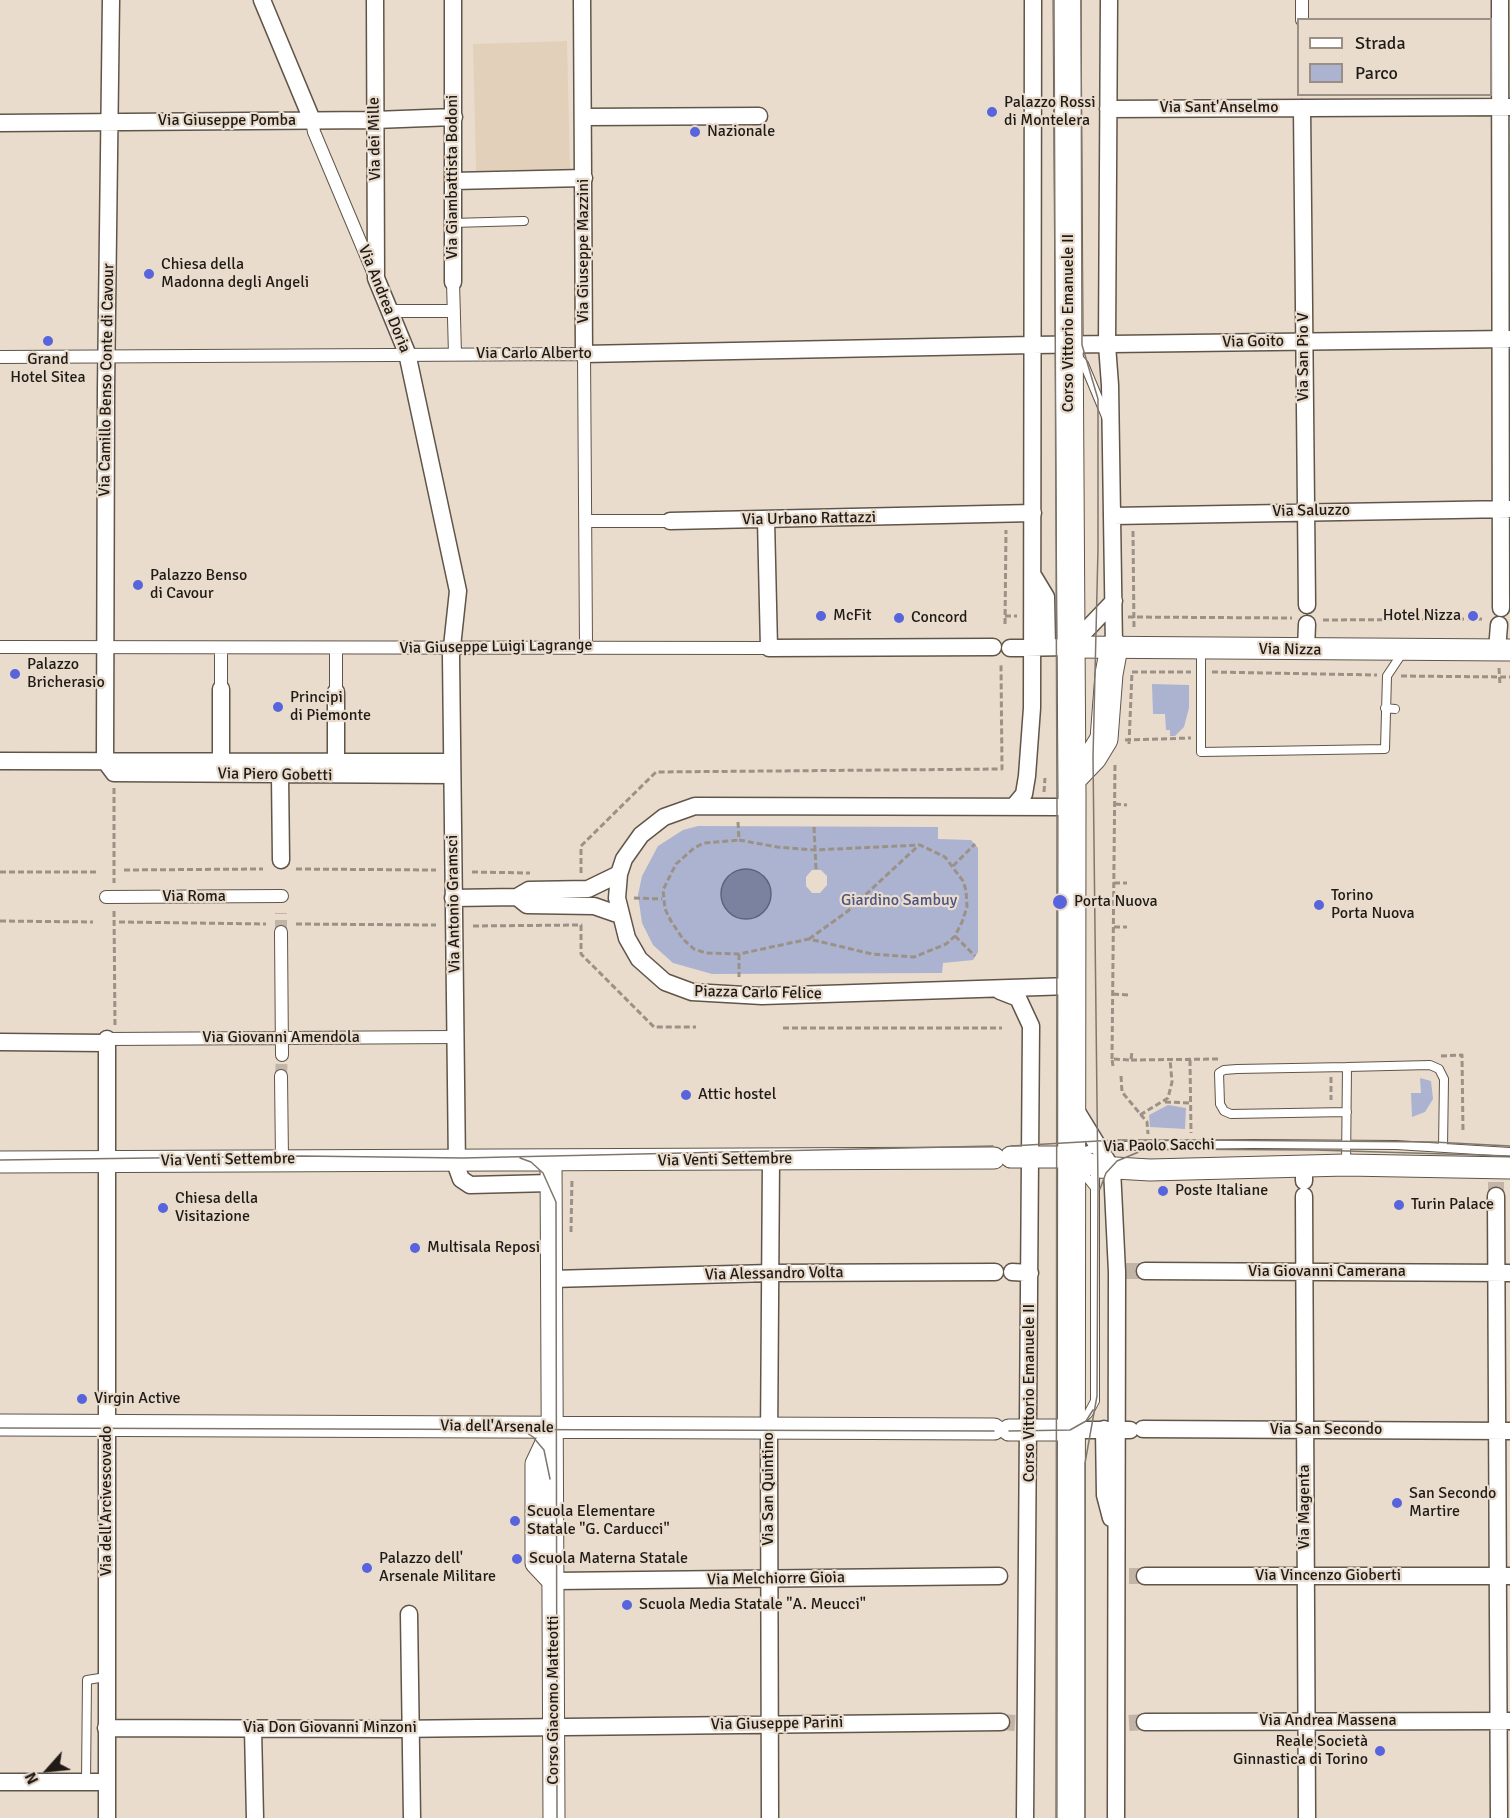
<!DOCTYPE html>
<html>
<head>
<meta charset="utf-8">
<style>
	body { margin:0 }
	#map { position:relative; width:1510px; height:1818px; overflow:hidden; background:#eadccd; font-family:Signika,sans-serif }
	canvas { display:block }
	.legend { position:absolute; left:1297px; top:18px; width:195px; height:78px; box-sizing:border-box; background:#eadccd; border:2px solid #998f84; margin:0; padding:8px 10px; list-style:none; font-size:18px; color:#201b16 }
	.legend li { display:flex; align-items:center; gap:12px; height:30px }
	.legend b { width:30px; border:2px solid #998f84 }
	.north { position:absolute; left:18px; top:1740px; width:60px; height:60px; -webkit-text-stroke:4px #eadccd; paint-order:stroke; rotate:243deg; font-size:16px; font-weight:700; line-height:24px; text-align:center; color:#201b16 }
	.north::after { content:''; display:block; margin:auto; width:21px; height:27px; background:#201b16; clip-path:polygon(50% 0,100% 100%,50% 72%,0 100%) }
</style>
</head>
<body>
<div id="map">
<canvas width="1510" height="1818"></canvas>
<ul class="legend">
<li><b style="height:8px;background:#fff"></b>Strada</li>
<li><b style="height:16px;background:#abb3d1"></b>Parco</li>
</ul>
<div class="north">N</div>
</div>
<script>
const g = document.querySelector('canvas').getContext('2d');
g.lineJoin = 'round';
function fillPath(path, color) {
  g.fillStyle = color;
  g.fill(path, 'evenodd');
}
function poly(rows) {
  const path = new Path2D();
  for (const r of rows) {
    if (r.length === 3) {
      path.moveTo(r[0] + r[2], r[1]);
      path.arc(r[0], r[1], r[2], 0, 2 * Math.PI);
      continue;
    }
    path.moveTo(r[0], r[1]);
    for (let i = 2; i < r.length; i += 2) path.lineTo(r[i], r[i + 1]);
  }
  return path;
}
function trace(path, color, width, dash) {
  g.strokeStyle = color;
  g.lineWidth = width;
  g.lineCap = dash ? 'butt' : 'round';
  g.setLineDash(dash || []);
  g.stroke(path);
}
function write(font, color, halo, rows, align = 'center') {
  g.font = font + ' Signika,sans-serif';
  g.lineWidth = 4.5;
  g.setLineDash([]);
  g.textBaseline = 'middle';
  g.strokeStyle = halo;
  g.fillStyle = color;
  for (const [text, x, y, turn = 0] of rows) {
    g.save();
    g.translate(x, y);
    g.rotate((+turn || 0) * Math.PI / 180);
    g.textAlign = isNaN(turn) ? turn : align;
    if (halo) g.strokeText(text, 0, 0);
    g.fillText(text, 0, 0);
    g.restore();
  }
}
fillPath(poly([
	[567,41,570,170,476,171,473,44]
]), '#e2d0bb');
fillPath(poly([
	[1152,684,1189,685,1189,708,1184,727,1175,736,1170,736,1170,730,1166,730,1165,714,1153,714],
	[698,826,938,827,938,839,971,840,978,848,978,952,973,960,943,963,942,973,712,974,673,963,653,945,642,923,638,895,642,876,658,846,683,830],
	[746,869,754,870,770,886,770,903,738,870],
	[812,870,821,870,827,876,827,885,820,893,812,893,806,886,806,877],
	[1420,1078,1431,1081,1433,1099,1425,1112,1412,1117,1411,1093,1421,1093],
	[1168,1105,1186,1108,1185,1129,1150,1127,1149,1115]
]), '#abb3d1');
const water = poly([
	[746,894,25]
]);
fillPath(water, '#7b82a0');
trace(water, '#606377', 1.5);
trace(poly([
	[281,932,281,913],
	[281,1076,282,1055]
]), '#c2b5a8', 12, [12, 6]);
trace(poly([
	[1496,1182,1496,1196],
	[1126,1271,1145,1271],
	[1129,1576,1145,1576],
	[1001,1722,1015,1723],
	[1129,1723,1145,1722]
]), '#c2b5a8', 16, [16, 8]);
const service = poly([
	[452,223,524,221],
	[1076,355,1084,364,1107,419],
	[1201,649,1201,752,1385,749,1387,676,1403,652],
	[1385,708,1395,709],
	[1347,1112,1231,1114,1224,1111,1220,1104,1219,1073,1224,1070,1237,1069,1347,1067],
	[1077,1154,1097,1147,1116,1146,1252,1144,1396,1145,1510,1152],
	[1346,1164,1347,1067,1430,1065,1439,1069,1444,1079,1443,1147],
	[1080,1169,1095,1188],
	[1078,1423,1088,1414,1095,1401,1095,1166],
	[86,1783,87,1680,106,1677]
]);
const pedestrian = poly([
	[1302,0,1302,20],
	[312,120,314,132,373,272],
	[453,282,455,354],
	[391,311,454,311],
	[0,357,584,354,586,645],
	[586,521,670,521],
	[0,647,769,648],
	[221,689,221,648],
	[336,692,336,648],
	[106,897,282,896],
	[281,932,282,1055],
	[107,1039,456,1037],
	[281,1076,282,1159]
]);
const minor = poly([
	[262,0,312,120],
	[375,0,376,278,407,353,458,591,451,656,457,1168,461,1179,470,1185,551,1183],
	[453,0,453,282],
	[582,0,584,354,1032,345,1510,339],
	[1109,0,1107,345,1110,385,1114,647],
	[1500,0,1501,608],
	[1302,108,1307,605],
	[1108,109,1509,107],
	[584,117,759,116],
	[0,123,375,120,454,117],
	[453,181,584,178],
	[1113,516,1510,509],
	[766,520,769,648,993,647],
	[670,521,1033,513],
	[1034,577,1046,597,1047,647],
	[1010,648,1070,647,1114,601],
	[1306,650,1307,624],
	[1497,650,1499,625],
	[336,692,336,774],
	[0,761,451,762],
	[105,761,106,389,111,0],
	[105,761,114,773,452,775],
	[221,772,221,689],
	[280,775,281,860],
	[1014,806,1024,794,1027,776,1032,708,1033,0],
	[517,897,527,905,594,906,620,915],
	[453,898,517,897,529,890,588,889,619,874],
	[1071,986,762,996,692,992,665,982,639,959,627,938,617,898,619,874,624,859,641,835,664,817,695,806,1063,807,1069,809,1072,815],
	[1000,991,1018,998,1031,1026,1025,1818],
	[107,1039,107,1818],
	[0,1042,106,1043],
	[1074,1107,1112,1169,1117,1272,1116,1818],
	[1304,1181,1304,1166],
	[1304,1196,1307,1818],
	[1496,1196,1499,1818],
	[1145,1271,1510,1273],
	[1012,1272,1030,1273],
	[552,1279,770,1273,995,1272],
	[1104,1429,1105,1495,1111,1518],
	[1143,1429,1510,1431],
	[1070,1430,1130,1430],
	[1145,1576,1510,1576],
	[553,1581,999,1576],
	[409,1614,412,1818],
	[1145,1722,1510,1721],
	[106,1728,391,1729,1001,1722],
	[253,1729,255,1818],
	[0,1782,107,1782],
	[770,1818,769,1443,771,1159]
]);
const tertiary = poly([
	[1070,647,1510,650],
	[1011,1157,1071,1157,1098,1167,1150,1170,1346,1165,1510,1168],
	[551,1160,554,1818],
	[0,1162,994,1158],
	[0,1425,994,1429],
	[552,1430,536,1464,536,1563,553,1581],
	[1009,1430,1070,1430]
]);
const primary = poly([
	[1067,0,1072,793,1071,1818],
	[1072,779,1093,757,1104,739,1109,674,1114,647]
]);
trace(service, '#605548', 10);
trace(pedestrian, '#605548', 14);
trace(minor, '#605548', 19);
trace(tertiary, '#605548', 23);
trace(primary, '#605548', 29);
trace(poly([
	[1133,531,1134,629],
	[1005,616,1017,616],
	[1128,617,1292,618],
	[1323,620,1484,619],
	[1005,624,1006,530],
	[1499,668,1500,685],
	[1132,672,1191,672],
	[1212,672,1377,675],
	[1401,676,1510,677],
	[1125,740,1191,738],
	[1129,744,1132,672],
	[114,788,114,883],
	[1044,792,1045,778],
	[1115,804,1127,805],
	[738,822,739,840],
	[814,827,816,869],
	[739,840,777,847,815,850,920,845,945,857,963,881,966,890,967,907,962,922,955,936,946,944,914,957,872,954,809,939,739,954,706,953,694,949,683,939,671,921,665,909,663,890,676,864,694,848,704,843,739,840],
	[953,866,975,844],
	[296,869,436,870],
	[124,870,263,869],
	[0,872,96,872],
	[472,872,530,873],
	[581,873,581,846,656,772,1002,769,1001,665],
	[1114,883,1127,883],
	[634,898,662,899],
	[114,911,115,1027],
	[0,921,93,922],
	[119,922,266,924],
	[296,924,436,925],
	[473,926,581,925,581,954,654,1027,696,1027],
	[1114,927,1127,927],
	[955,936,975,956],
	[809,939,848,911,918,846],
	[739,954,739,977],
	[1113,994,1128,995],
	[783,1028,1002,1028],
	[1441,1056,1462,1055,1463,1132],
	[1112,1059,1115,764],
	[1131,1060,1218,1059],
	[1190,1060,1191,1133],
	[1113,1066,1112,1059,1131,1060,1132,1051],
	[1121,1076,1122,1092,1147,1122,1148,1134],
	[1331,1077,1331,1100],
	[1165,1102,1191,1103],
	[1140,1115,1168,1098,1172,1082,1170,1059],
	[571,1232,572,1178]
]), '#9c9186', 3, [6, 3]);
trace(service, '#fff', 8);
trace(pedestrian, '#fff', 12);
trace(minor, '#fff', 16);
trace(tertiary, '#fff', 21);
trace(primary, '#fff', 27);
trace(poly([
	[1054,0,1057,807,1056,1818],
	[1081,0,1082,345,1098,399,1098,549,1093,757,1098,1188,1097,1396,1085,1463,1085,1818],
	[1011,1146,1116,1140,1199,1140,1433,1142,1510,1146],
	[520,1158,531,1162,543,1173,556,1202,557,1818],
	[0,1160,302,1156,463,1158,993,1146],
	[1100,1189,1106,1173,1117,1161,1146,1149,1315,1150,1510,1156],
	[0,1428,994,1431],
	[520,1428,533,1437,544,1450,550,1479],
	[1009,1431,1070,1430,1086,1421,1093,1410]
]), '#7f766c', 1.5);
for (const [x, y, r, color] of [
	[992,112,6,"#5864db"],
	[695,132,6,"#5864db"],
	[149,274,6,"#5864db"],
	[48,341,6,"#5864db"],
	[138,585,6,"#5864db"],
	[821,616,6,"#5864db"],
	[1473,616,6,"#5864db"],
	[899,618,6,"#5864db"],
	[15,674,6,"#5864db"],
	[278,707,6,"#5864db"],
	[1060,902,8,"#5864db"],
	[1319,905,6,"#5864db"],
	[686,1095,6,"#5864db"],
	[1163,1191,6,"#5864db"],
	[1399,1205,6,"#5864db"],
	[163,1208,6,"#5864db"],
	[415,1248,6,"#5864db"],
	[82,1399,6,"#5864db"],
	[1397,1503,6,"#5864db"],
	[515,1521,6,"#5864db"],
	[517,1559,6,"#5864db"],
	[367,1568,6,"#5864db"],
	[627,1605,6,"#5864db"],
	[1380,1751,6,"#5864db"]
]) {
  const dot = new Path2D();
  dot.arc(x, y, r, 0, 2 * Math.PI);
  g.fillStyle = color;
  g.fill(dot);
  trace(dot, '#eadccd', 2);
}
write('16px', '#201b16', '#eadccd', [
	["Palazzo Rossi",1004,103],
	["di Montelera",1004,121],
	["Nazionale",707,132],
	["Chiesa della",161,265],
	["Madonna degli Angeli",161,283],
	["Grand",48,360,"center"],
	["Hotel Sitea",48,378,"center"],
	["Palazzo Benso",150,576],
	["di Cavour",150,594],
	["McFit",833,616],
	["Hotel Nizza",1461,616,"right"],
	["Concord",911,618],
	["Palazzo",27,665],
	["Bricherasio",27,683],
	["Principi",290,698],
	["di Piemonte",290,716],
	["Torino",1331,896],
	["Porta Nuova",1331,914],
	["Porta Nuova",1074,902],
	["Attic hostel",698,1095],
	["Poste Italiane",1175,1191],
	["Chiesa della",175,1199],
	["Visitazione",175,1217],
	["Turin Palace",1411,1205],
	["Multisala Reposi",427,1248],
	["Virgin Active",94,1399],
	["San Secondo",1409,1494],
	["Martire",1409,1512],
	["Scuola Elementare",527,1512],
	["Statale \"G. Carducci\"",527,1530],
	["Palazzo dell'",379,1559],
	["Arsenale Militare",379,1577],
	["Scuola Materna Statale",529,1559],
	["Scuola Media Statale \"A. Meucci\"",639,1605],
	["Reale Società",1368,1742,"right"],
	["Ginnastica di Torino",1368,1760,"right"]
], 'left');
write('16px', '#201b16', '#eadccd', [
	["Via Sant'Anselmo",1219,108],
	["Via Giuseppe Pomba",227,121],
	["Via dei Mille",375,139,-91],
	["Via Giambattista Bodoni",453,177,-90],
	["Via Giuseppe Mazzini",584,251,-90],
	["Via Andrea Doria",384,299,68],
	["Corso Vittorio Emanuele II",1069,323,-90],
	["Via Goito",1253,342,-1],
	["Via Carlo Alberto",534,354],
	["Via San Pio V",1304,357,-90],
	["Via Camillo Benso Conte di Cavour",107,380,-89],
	["Via Saluzzo",1311,511,-1],
	["Via Urbano Rattazzi",809,519,-1],
	["Via Giuseppe Luigi Lagrange",496,647,-1],
	["Via Nizza",1290,650,1],
	["Via Piero Gobetti",275,775,1],
	["Via Roma",194,897],
	["Via Antonio Gramsci",454,904,-91],
	["Piazza Carlo Felice",758,993,1],
	["Via Giovanni Amendola",281,1038],
	["Via Paolo Sacchi",1159,1146,-1],
	["Via Venti Settembre",228,1160,-1],
	["Via Venti Settembre",725,1160,-1],
	["Via Giovanni Camerana",1327,1272],
	["Via Alessandro Volta",774,1274,-1],
	["Corso Vittorio Emanuele II",1030,1393,-90],
	["Via dell'Arsenale",497,1427,1],
	["Via San Secondo",1326,1430],
	["Via San Quintino",769,1489,-90],
	["Via dell'Arcivescovado",107,1501,-90],
	["Via Magenta",1305,1507,-90],
	["Via Vincenzo Gioberti",1328,1576],
	["Via Melchiorre Gioia",776,1579,-1],
	["Corso Giacomo Matteotti",554,1700,-90],
	["Via Andrea Massena",1328,1721],
	["Via Giuseppe Parini",777,1724,-1],
	["Via Don Giovanni Minzoni",330,1728]
]);
write('16px', '#4b5482', '#eadccd', [
	["Giardino Sambuy",899,901]
]);
</script>
</body>
</html>
